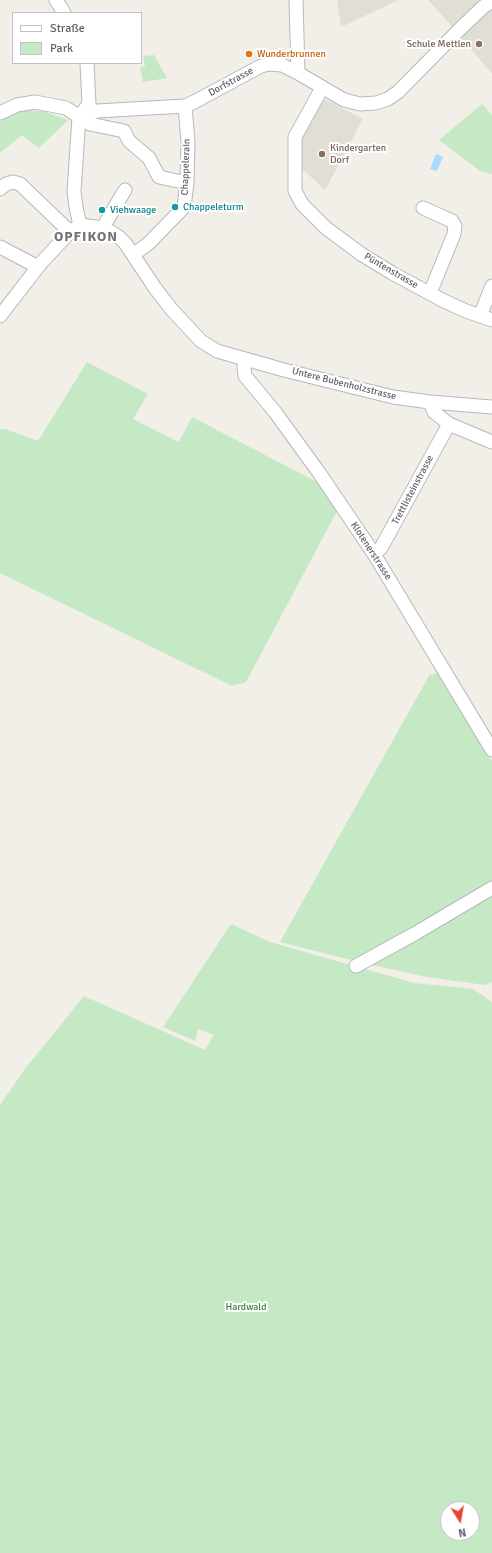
<!DOCTYPE html>
<html>
<head>
<meta charset="utf-8">
<style>
	body { margin:0 }
	#map { position:relative; width:492px; height:1553px; overflow:hidden; background:#f1efe8; font-family:Signika,sans-serif }
	canvas { display:block }
	.legend { position:absolute; left:12px; top:12px; width:130px; height:52px; box-sizing:border-box; background:#fff; border:1px solid #bfc1c3; margin:0; padding:5px 7px; list-style:none; font-size:12px; color:#5f6368 }
	.legend li { display:flex; align-items:center; gap:8px; height:20px }
	.legend b { width:20px; border:1px solid #bfc1c3 }
	.north { position:absolute; left:440px; top:1501px; width:40px; height:40px; box-sizing:border-box; background:#fff; border:1px solid #bfc1c3; border-radius:50%; rotate:169deg; font-size:11px; font-weight:700; line-height:16px; text-align:center; color:#5f6368 }
	.north::after { content:''; display:block; margin:auto; width:14px; height:18px; background:#ea4335; clip-path:polygon(50% 0,100% 100%,50% 72%,0 100%) }
</style>
</head>
<body>
<div id="map">
<canvas width="492" height="1553"></canvas>
<ul class="legend">
<li><b style="height:5px;background:#fff"></b>Straße</li>
<li><b style="height:11px;background:#c5e8c5"></b>Park</li>
</ul>
<div class="north">N</div>
</div>
<script>
const g = document.querySelector('canvas').getContext('2d');
g.lineJoin = 'round';
function fillPath(path, color) {
  g.fillStyle = color;
  g.fill(path, 'evenodd');
}
function poly(rows) {
  const path = new Path2D();
  for (const r of rows) {
    path.moveTo(r[0], r[1]);
    for (let i = 2; i < r.length; i += 2) path.lineTo(r[i], r[i + 1]);
  }
  return path;
}
function trace(path, color, width, dash) {
  g.strokeStyle = color;
  g.lineWidth = width;
  g.lineCap = dash ? 'butt' : 'round';
  g.setLineDash(dash || []);
  g.stroke(path);
}
function write(font, color, halo, rows, align = 'center') {
  g.font = font + ' Signika,sans-serif';
  g.lineWidth = 4;
  g.setLineDash([]);
  g.textBaseline = 'middle';
  g.strokeStyle = halo;
  g.fillStyle = color;
  for (const [text, x, y, turn = 0] of rows) {
    g.save();
    g.translate(x, y);
    g.rotate((+turn || 0) * Math.PI / 180);
    g.textAlign = isNaN(turn) ? turn : align;
    if (halo) g.strokeText(text, 0, 0);
    g.fillText(text, 0, 0);
    g.restore();
  }
}
fillPath(poly([
	[337,0,399,0,341,27],
	[428,0,492,0,492,74,441,14],
	[322,98,363,119,325,190,300,167,300,141]
]), '#e1ded6');
fillPath(poly([
	[154,55,167,78,143,82,140,67,145,66,143,56],
	[482,104,492,115,492,174,480,171,439,140],
	[17,110,43,111,68,120,39,148,22,135,0,153,0,118],
	[87,362,148,394,133,419,179,442,192,417,317,482,337,511,246,682,232,686,0,573,0,429,5,429,38,441],
	[439,672,492,761,492,982,485,985,427,977,359,962,280,942,430,674,432,675],
	[231,924,270,942,414,983,473,989,492,1002,492,1553,0,1553,0,1105,25,1069,84,996,205,1050,214,1035,198,1029,195,1041,163,1027],
	[448,1509,472,1509,472,1533,448,1533]
]), '#c5e8c5');
fillPath(poly([
	[436,154,443,157,437,171,430,169]
]), '#aadaff');
const minor = poly([
	[56,0,64,13],
	[296,0,298,73],
	[322,88,295,137,295,191,302,204,326,228,361,254,392,273,442,300,466,311,492,320],
	[0,113,17,105,35,102,66,108,90,124,124,131,129,141,149,158,159,177,187,183],
	[79,117,97,111,185,106,196,101,261,66,270,64,282,65,298,73,344,100,360,104,376,103,388,99,398,92,461,28,483,7,492,1],
	[79,117,74,191,76,207,80,225],
	[79,117,89,104,87,63],
	[0,189,6,184,13,182,20,184,70,232],
	[423,208,452,221,455,226,454,234,430,293],
	[80,225,96,227,111,232,119,237,125,243,155,288,172,310,201,341,217,351,284,370,393,397,430,402,492,407],
	[102,229,125,190],
	[0,247,38,267],
	[133,255,149,243,184,207,187,183,188,142,185,106],
	[0,316,41,263,70,232,80,225],
	[480,316,492,286],
	[245,359,244,367,245,376,275,412,320,474,374,554,492,750],
	[430,402,434,412,449,424,492,442],
	[374,554,381,548,449,424],
	[356,966,416,933,492,888]
]);
trace(minor, '#b5b8bc', 15);
trace(minor, '#fff', 13);
for (const [x, y, r, color] of [
	[479,44,4,"#8d6e63"],
	[249,54,4,"#e8710a"],
	[322,154,4,"#8d6e63"],
	[175,207,4,"#0f9aa8"],
	[102,210,4,"#0f9aa8"]
]) {
  const dot = new Path2D();
  dot.arc(x, y, r, 0, 2 * Math.PI);
  g.fillStyle = color;
  g.fill(dot);
  trace(dot, '#fff', 1.5);
}
write('10px', '#785e54', '#fff', [
	["Schule Mettlen",471,44],
	["Kindergarten",330,148,"left"],
	["Dorf",330,160,"left"]
], 'right');
write('10px', '#c56008', '#fff', [
	["Wunderbrunnen",257,54]
], 'left');
write('10px', '#5f6368', '#fff', [
	["Dorfstrasse",231,82,-29],
	["Chappelerain",186,167,-88],
	["Püntenstrasse",391,271,30],
	["Untere Bubenholzstrasse",344,384,14],
	["Trettlisteinstrasse",413,490,-62],
	["Klotenerstrasse",371,551,57]
]);
write('10px', '#0d838f', '#fff', [
	["Chappeleturm",183,207],
	["Viehwaage",110,210]
], 'left');
write('10px', '#348238', '#fff', [
	["Hardwald",246,1307]
]);
g.letterSpacing = '1px';
write('bold 14px', '#70757a', '#fff', [
	["OPFIKON",86,237]
]);
g.letterSpacing = '0px';
</script>
</body>
</html>
